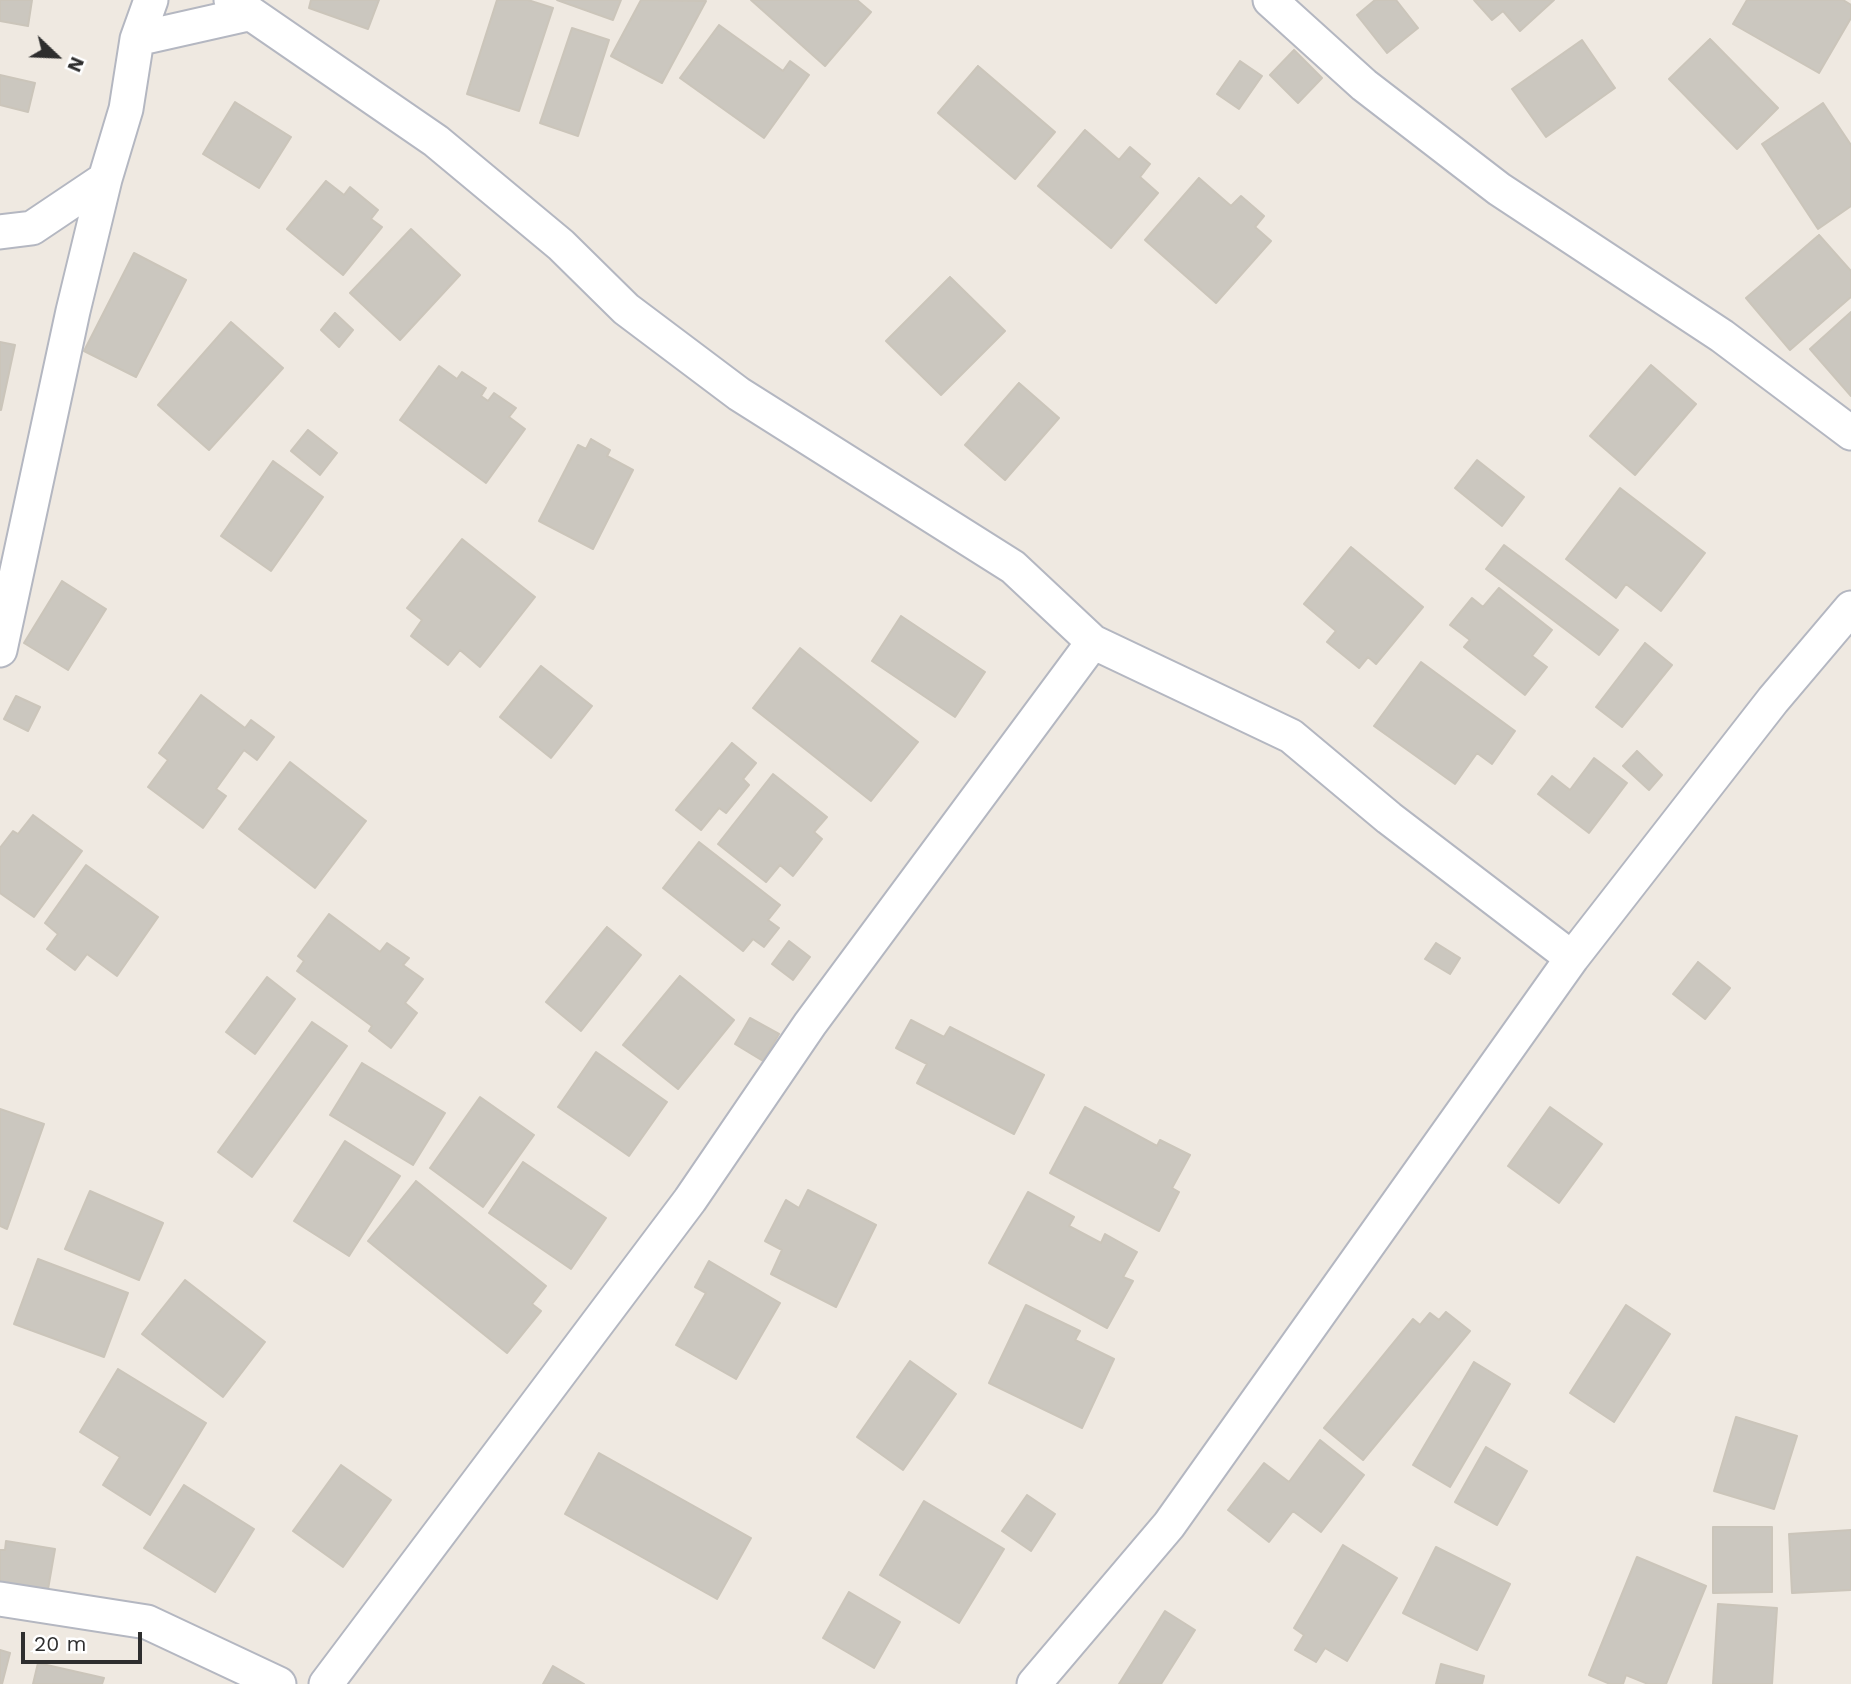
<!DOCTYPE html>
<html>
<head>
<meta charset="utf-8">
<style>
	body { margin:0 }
	#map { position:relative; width:1851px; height:1684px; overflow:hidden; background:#efe9e1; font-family:"Work Sans",sans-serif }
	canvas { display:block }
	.north { position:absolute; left:21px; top:21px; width:70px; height:70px; -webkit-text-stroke:5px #fff; paint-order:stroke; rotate:113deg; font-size:19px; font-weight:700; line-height:28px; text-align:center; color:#2e2e2e }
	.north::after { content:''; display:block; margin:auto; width:24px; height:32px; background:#2e2e2e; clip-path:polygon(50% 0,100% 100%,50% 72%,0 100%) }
	.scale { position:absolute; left:21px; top:1632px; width:121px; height:32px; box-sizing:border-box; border:4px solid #2e2e2e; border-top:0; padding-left:9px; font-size:21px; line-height:24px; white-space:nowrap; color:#2e2e2e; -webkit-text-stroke:5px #fff; paint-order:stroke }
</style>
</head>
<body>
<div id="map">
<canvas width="1851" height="1684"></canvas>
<div class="north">N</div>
<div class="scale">20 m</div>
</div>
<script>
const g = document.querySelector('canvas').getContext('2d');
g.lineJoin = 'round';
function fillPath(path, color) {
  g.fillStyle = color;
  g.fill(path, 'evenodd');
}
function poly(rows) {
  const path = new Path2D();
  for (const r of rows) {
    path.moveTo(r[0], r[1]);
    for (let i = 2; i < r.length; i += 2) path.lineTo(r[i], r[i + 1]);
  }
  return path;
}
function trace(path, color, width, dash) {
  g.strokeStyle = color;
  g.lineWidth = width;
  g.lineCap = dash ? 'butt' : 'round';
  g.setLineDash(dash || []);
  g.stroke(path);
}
const building = poly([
	[0,0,32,0,28,26,0,21,0,0],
	[311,0,379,0,368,29,309,8,311,0],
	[497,0,528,0,553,8,519,111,467,94,497,0],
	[557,0,621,0,613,20,557,0],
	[641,0,706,1,662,83,611,56,641,0],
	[751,0,857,0,871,12,825,66,751,0],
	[1375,0,1396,0,1418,28,1387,53,1357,15,1375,0],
	[1474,0,1554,0,1520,31,1503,11,1492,20,1474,0],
	[1747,0,1843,0,1851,5,1851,18,1819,73,1733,24,1747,0],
	[719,25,783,71,790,61,809,75,764,138,680,78,719,25],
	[572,28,609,40,578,136,540,123,572,28],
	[1710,39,1778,108,1737,149,1669,79,1710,39],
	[1582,40,1615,88,1546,137,1512,89,1582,40],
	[1294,50,1322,78,1298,103,1270,75,1294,50],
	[1240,61,1262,76,1239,109,1217,94,1240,61],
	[978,66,1055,132,1015,179,938,113,978,66],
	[0,75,35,83,28,112,0,105,0,75],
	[235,102,291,137,259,188,203,154,235,102],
	[1823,103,1851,145,1851,206,1818,229,1762,144,1823,103],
	[1085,130,1119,160,1130,147,1150,164,1140,177,1158,193,1111,248,1038,186,1085,130],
	[1199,178,1231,206,1241,196,1264,216,1255,227,1271,241,1216,303,1145,240,1199,178],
	[326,181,344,195,350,187,378,210,371,219,382,227,343,275,287,229,326,181],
	[411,229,460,275,400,340,350,293,411,229],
	[1819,235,1851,271,1851,297,1790,350,1746,298,1819,235],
	[134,253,186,280,136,377,84,351,134,253],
	[950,277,1005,331,941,395,886,341,950,277],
	[1851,312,1851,396,1810,349,1851,312],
	[335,313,353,330,339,347,321,330,335,313],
	[231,322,283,368,209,450,158,405,231,322],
	[0,342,15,345,1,410,0,410,0,342],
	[1651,365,1696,404,1635,475,1590,436,1651,365],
	[439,366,457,379,462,372,486,388,481,396,488,401,494,393,516,408,509,417,525,429,486,483,400,420,439,366],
	[1019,383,1059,418,1005,480,965,445,1019,383],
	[308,430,337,453,320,475,291,451,308,430],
	[591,439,610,450,607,456,633,470,593,549,539,521,578,445,586,449,591,439],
	[1477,460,1524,497,1502,526,1455,488,1477,460],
	[273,461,323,497,271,571,221,536,273,461],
	[1620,488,1705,553,1661,611,1626,584,1616,598,1566,559,1620,488],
	[462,539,535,597,480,667,460,650,448,665,411,636,422,620,407,608,462,539],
	[1504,545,1618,630,1599,655,1486,569,1504,545],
	[1351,547,1423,607,1376,664,1368,657,1359,668,1327,642,1336,631,1304,604,1351,547],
	[62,581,106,609,68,670,24,643,62,581],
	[1499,588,1552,630,1532,656,1547,667,1525,695,1464,647,1470,640,1450,625,1472,598,1483,607,1499,588],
	[901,616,985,672,955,717,872,661,901,616],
	[1645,643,1672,665,1622,727,1596,707,1645,643],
	[800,648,918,742,871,801,753,708,800,648],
	[1421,662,1515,731,1492,764,1477,753,1455,784,1374,726,1421,662],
	[541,666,592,706,551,758,500,717,541,666],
	[201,695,245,728,251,720,274,737,257,760,244,750,216,789,226,796,203,828,148,787,168,760,159,753,201,695],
	[16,696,40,707,28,731,4,719,16,696],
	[732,743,756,763,743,779,749,785,726,813,719,808,701,830,676,810,732,743],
	[1637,751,1662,775,1649,790,1623,766,1637,751],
	[1594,758,1627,783,1589,833,1538,794,1552,776,1570,790,1594,758],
	[290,762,366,821,315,888,239,829,290,762],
	[773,774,827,817,814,832,822,839,793,876,780,865,766,882,718,844,773,774],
	[33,815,82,851,34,917,0,893,0,848,13,831,18,834,33,815],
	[699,842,780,905,768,920,779,928,764,947,753,939,743,951,663,888,699,842],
	[86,865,158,917,117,976,87,954,75,970,47,949,58,934,45,923,86,865],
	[329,914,380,952,387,943,409,958,403,965,423,979,405,1003,417,1013,391,1048,369,1031,372,1026,297,971,304,961,298,956,329,914],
	[607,927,641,955,581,1031,546,1002,607,927],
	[789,941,810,957,793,980,772,964,789,941],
	[1436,943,1460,958,1450,974,1425,959,1436,943],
	[1698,962,1730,988,1705,1019,1673,994,1698,962],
	[680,976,734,1020,678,1089,623,1045,680,976],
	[267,977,295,999,255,1054,226,1032,267,977],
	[750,1018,779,1034,763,1061,735,1044,750,1018],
	[911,1020,944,1037,950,1027,1044,1075,1014,1134,917,1083,927,1064,896,1048,911,1020],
	[312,1022,347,1046,252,1177,218,1152,312,1022],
	[596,1052,667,1102,629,1156,558,1107,596,1052],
	[362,1063,445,1113,413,1165,330,1115,362,1063],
	[480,1097,534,1135,483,1207,430,1168,480,1097],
	[1085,1107,1157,1146,1160,1140,1190,1155,1172,1188,1179,1192,1159,1231,1050,1173,1085,1107],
	[1550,1107,1602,1144,1559,1203,1508,1166,1550,1107],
	[0,1109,44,1124,7,1229,0,1226,0,1109],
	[345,1141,400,1176,349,1256,294,1221,345,1141],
	[523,1162,606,1218,571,1269,489,1213,523,1162],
	[416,1181,546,1286,532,1304,541,1311,507,1353,368,1241,416,1181],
	[808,1190,876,1225,836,1307,771,1274,782,1250,765,1241,786,1200,799,1208,808,1190],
	[90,1191,163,1223,139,1280,65,1249,90,1191],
	[1028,1192,1074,1217,1069,1226,1101,1243,1105,1234,1137,1252,1123,1277,1133,1281,1107,1328,989,1263,1028,1192],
	[38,1259,128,1293,104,1357,14,1324,38,1259],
	[709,1261,780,1303,736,1379,676,1345,706,1293,695,1287,709,1261],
	[185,1280,265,1342,223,1397,142,1334,185,1280],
	[1026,1305,1080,1331,1075,1340,1114,1359,1082,1428,989,1383,1026,1305],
	[1626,1305,1670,1334,1614,1422,1570,1393,1626,1305],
	[1446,1312,1470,1331,1363,1460,1324,1428,1413,1319,1420,1325,1430,1313,1439,1320,1446,1312],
	[910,1361,956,1394,903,1470,857,1437,910,1361],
	[1474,1362,1510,1384,1450,1487,1413,1465,1474,1362],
	[118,1369,206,1423,150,1515,103,1485,120,1457,80,1432,118,1369],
	[1736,1417,1797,1436,1774,1509,1714,1491,1736,1417],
	[1320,1440,1364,1475,1321,1532,1293,1511,1269,1542,1228,1510,1264,1463,1289,1482,1320,1440],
	[1486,1447,1527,1471,1497,1525,1455,1502,1486,1447],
	[599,1453,751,1538,717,1599,565,1514,599,1453],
	[341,1465,391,1500,343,1567,293,1531,341,1465],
	[184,1485,254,1529,215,1592,144,1548,184,1485],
	[1027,1495,1055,1514,1031,1551,1002,1531,1027,1495],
	[924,1501,1004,1549,959,1623,880,1575,924,1501],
	[1713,1527,1772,1527,1772,1592,1713,1593,1713,1527],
	[1851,1530,1851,1590,1792,1593,1789,1534,1851,1530],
	[6,1541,55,1549,47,1595,0,1587,0,1550,5,1550,6,1541],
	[1343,1545,1397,1578,1347,1661,1325,1648,1316,1662,1295,1650,1304,1635,1294,1628,1343,1545],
	[1436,1547,1510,1584,1477,1650,1403,1613,1436,1547],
	[1637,1557,1706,1586,1666,1684,1648,1684,1626,1675,1623,1684,1610,1684,1589,1675,1637,1557],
	[849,1592,900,1622,874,1668,823,1638,849,1592],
	[1718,1604,1777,1608,1772,1684,1713,1684,1718,1604],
	[1165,1611,1195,1630,1161,1684,1119,1684,1165,1611],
	[0,1650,10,1653,2,1684,0,1684,0,1650],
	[38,1663,104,1678,102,1684,33,1684,38,1663],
	[1441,1664,1484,1676,1482,1684,1436,1684,1441,1664],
	[553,1666,584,1684,543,1684,553,1666]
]);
fillPath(building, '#cbc7bf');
trace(building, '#cbc5ba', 2);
const street = poly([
	[231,0,436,141,561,245,626,309,739,394,1013,567,1093,642,1291,736,1389,818,1572,958],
	[1270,0,1364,85,1499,189,1722,336,1851,433],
	[137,39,248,14],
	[0,232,32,228,105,179],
	[0,650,73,311,105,179,126,109,137,39,151,0],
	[0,1599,147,1622,279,1684],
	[326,1684,690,1200,810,1024,1093,642],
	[1034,1684,1169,1525,1572,958,1773,700,1851,608]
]);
trace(street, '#b4b7c1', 37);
trace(street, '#fff', 33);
</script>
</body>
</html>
